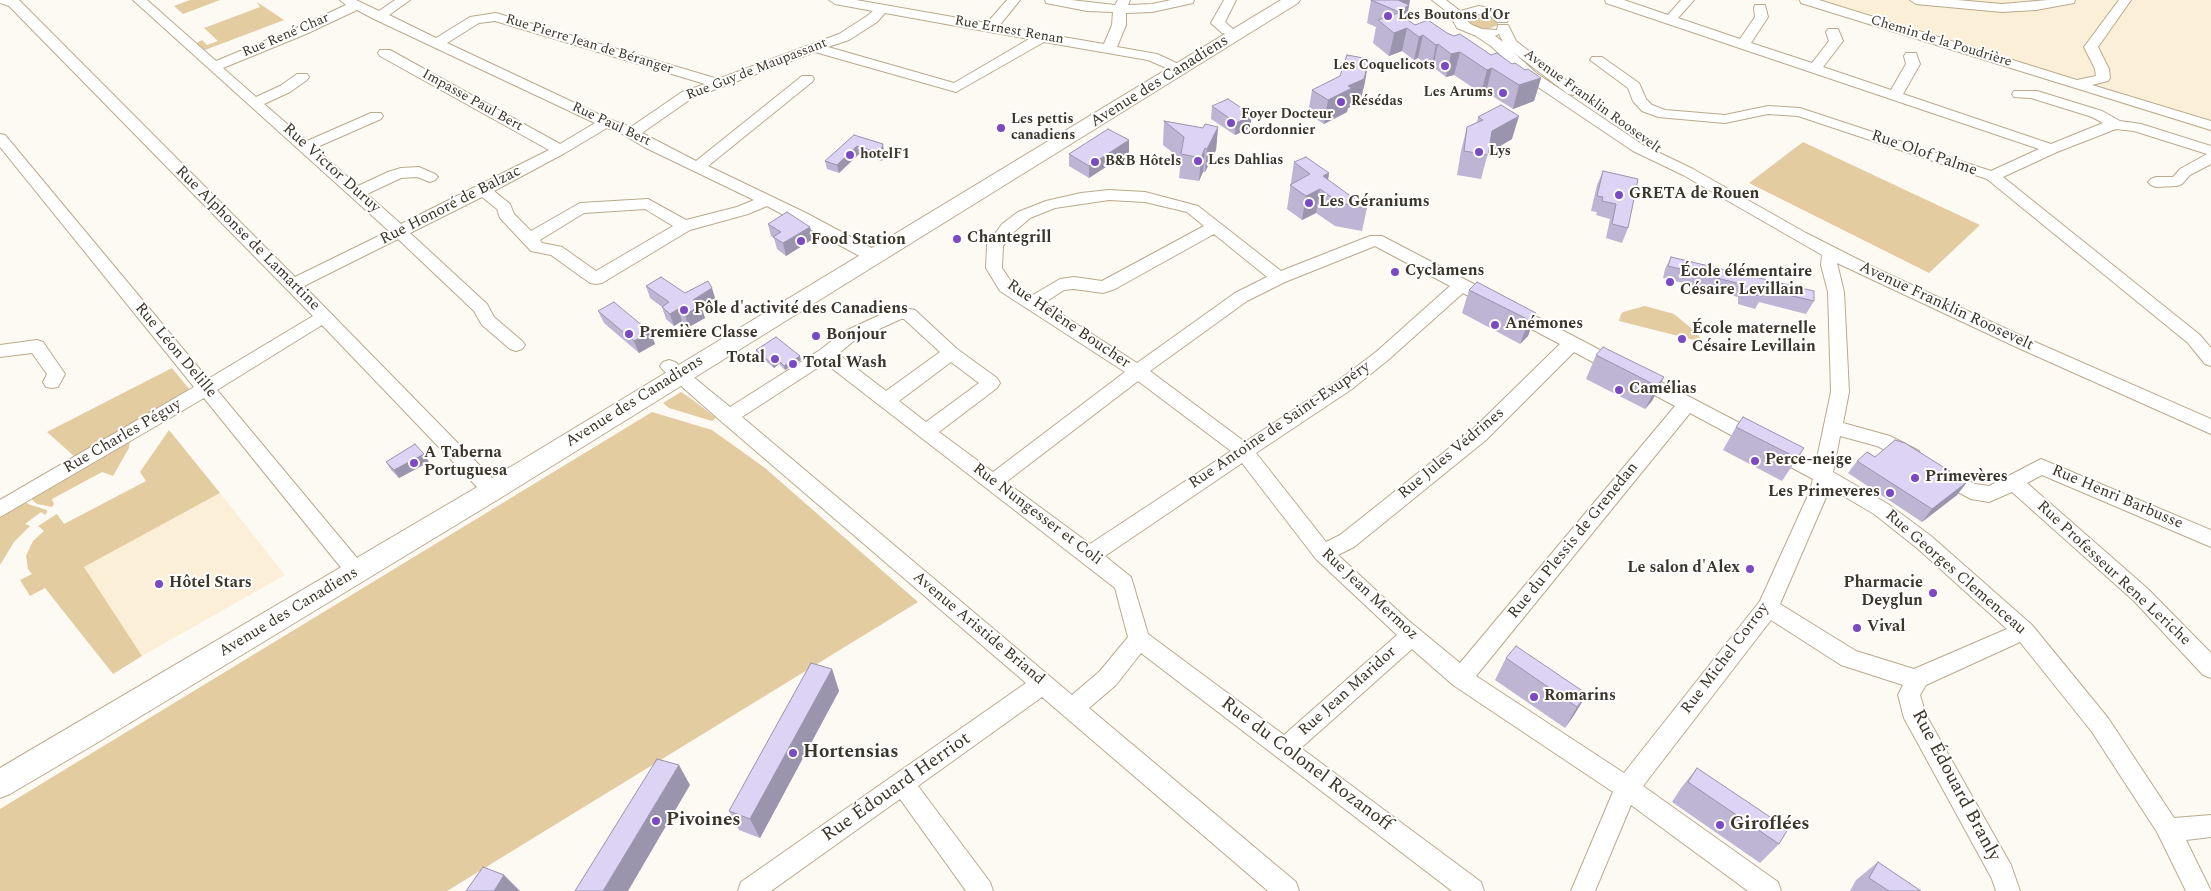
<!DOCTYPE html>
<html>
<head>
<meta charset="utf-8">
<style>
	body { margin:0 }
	canvas { display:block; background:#fdf9f3 }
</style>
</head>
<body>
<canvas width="2211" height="891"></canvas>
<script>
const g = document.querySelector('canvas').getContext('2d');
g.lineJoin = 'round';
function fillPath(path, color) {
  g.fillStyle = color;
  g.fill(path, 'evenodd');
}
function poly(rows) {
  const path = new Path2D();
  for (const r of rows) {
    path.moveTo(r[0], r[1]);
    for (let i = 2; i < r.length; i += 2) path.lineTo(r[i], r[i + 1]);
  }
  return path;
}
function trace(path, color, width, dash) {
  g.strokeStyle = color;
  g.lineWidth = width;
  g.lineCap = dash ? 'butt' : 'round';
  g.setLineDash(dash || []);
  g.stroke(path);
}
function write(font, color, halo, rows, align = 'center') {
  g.font = font + ' Spectral,serif';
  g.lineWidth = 4;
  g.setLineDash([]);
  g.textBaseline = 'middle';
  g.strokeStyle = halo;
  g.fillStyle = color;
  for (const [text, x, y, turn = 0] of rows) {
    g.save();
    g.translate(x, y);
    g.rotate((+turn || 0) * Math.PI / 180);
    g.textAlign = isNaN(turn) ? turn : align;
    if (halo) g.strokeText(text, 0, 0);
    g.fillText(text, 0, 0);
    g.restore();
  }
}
fillPath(poly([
	[1792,0,2211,0,2211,132],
	[220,493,285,575,142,656,84,567]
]), '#fcefd7');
fillPath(poly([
	[190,0,220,0,183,14,174,6],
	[257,2,284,20,205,50,196,43,202,40,207,45,218,41,204,28,260,7],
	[1477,14,1488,15,1497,21,1498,25,1488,29,1474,27,1467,22,1467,19,1468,17],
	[1803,142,1980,225,1929,273,1749,183],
	[1645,306,1674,314,1697,333,1702,342,1619,321,1621,314,1623,312],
	[172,368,190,390,75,457,47,432],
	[681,392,693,400,716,418,712,421,669,408,663,403],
	[652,412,712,430,765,468,918,602,447,891,0,891,0,809],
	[169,430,220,493,84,567,142,656,113,674,45,588,30,596,20,580,32,574,28,569,26,556,33,541,44,531,38,526,57,514,64,524,146,481,140,472],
	[130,440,129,448,113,476,102,472,52,499,54,504,52,507,37,504,29,497],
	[25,500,28,504,47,510,47,512,45,515,41,512,25,524,30,526,14,542,0,565,0,514]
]), '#e4cca1');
const minor = poly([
	[0,0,19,0,295,277,389,231,133,0,147,0,216,61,296,28,346,5,340,0,356,0,379,11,395,0,410,0,389,15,436,38,470,17,496,13,718,79,839,34,867,16,873,11,835,4,829,0,856,0,987,23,1007,0,1020,0,999,26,1104,44,1112,25,1113,12,1087,11,1046,3,1045,0,1071,0,1115,5,1118,0,1130,0,1128,5,1152,4,1171,0,1194,0,1193,3,1152,12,1126,13,1126,25,1117,47,1157,54,1185,67,1187,70,1180,74,1148,60,1044,42,956,92,815,52,692,98,642,133,696,161,802,76,812,76,814,79,812,82,708,166,806,213,879,252,881,256,879,260,867,260,767,206,748,214,690,230,602,283,596,284,590,283,551,255,531,251,500,218,497,209,482,197,410,233,487,304,494,317,522,341,525,345,522,349,516,351,510,349,482,325,474,311,398,239,304,286,492,478,495,483,492,488,485,490,478,488,322,325,217,390,357,558,360,564,357,570,350,572,343,570,204,398,0,517,0,500,194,387,0,147,0,134,5,135,208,379,313,316,9,6,0,3,0,0],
	[357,10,374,19,595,123,560,144,390,50,380,50,378,53,380,56,549,150,401,224,367,194,401,178,417,177,430,182,435,180,438,177,435,174,419,167,401,168,388,172,358,186,315,148,381,119,383,116,381,113,371,113,307,141,264,104,290,92,307,80,309,77,307,74,297,74,280,86,256,97,223,68,306,34,357,10],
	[885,13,990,32,1029,39,954,83,828,47,849,40,877,22,885,13],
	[495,21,705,84,682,92,631,127,611,120,447,43,479,23,495,21],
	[607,128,619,132,644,147,754,200,737,207,686,220,648,199,580,203,531,231,514,214,510,204,494,191,565,153,607,128],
	[645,209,673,226,596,271,562,247,542,243,540,240,584,213,645,209],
	[1224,0,1236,0,1225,22,1234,30,1227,34,1222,33,1211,23,1224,0],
	[1432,0,1446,0,1460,11,1479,6,1499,10,1507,16,1509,19,1507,22,1497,22,1490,16,1479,14,1470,15,1466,20,1472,25,1482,29,1497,30,1498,25,1508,25,1516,41,1580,91,1573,95,1568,94,1513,52,1536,73,1643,145,1693,169,1806,233,1871,266,2026,338,2211,419,2211,434,2014,346,1837,263,1844,292,1849,392,1843,423,1890,436,1919,451,1921,456,1919,461,1912,463,1877,446,1840,436,1833,472,1888,504,1931,536,2032,625,2108,718,2174,818,2211,815,2211,837,2186,840,2211,891,2186,891,2157,832,2092,732,2020,642,1926,685,1920,695,1926,715,2011,865,2020,891,1996,891,1992,879,1904,718,1898,695,1903,685,1841,665,1771,620,1643,786,1778,882,1781,891,1748,891,1631,805,1595,891,1571,891,1613,792,1453,685,1412,649,1301,748,1481,882,1484,891,1452,891,1141,653,1116,685,1089,708,1296,882,1299,891,1268,891,1042,697,918,786,990,882,993,891,966,891,900,799,771,891,738,891,741,882,1026,683,722,422,663,370,660,366,663,362,669,360,675,362,730,407,820,350,843,332,893,309,899,307,915,310,957,349,997,378,1000,383,997,388,939,432,993,472,1125,372,1000,291,986,268,987,245,1002,224,1018,212,1046,201,1081,193,1109,190,1145,192,1198,206,1281,271,1370,236,1382,236,1816,463,1831,392,1828,292,1821,265,1822,255,1683,175,1633,151,1526,79,1491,46,1476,36,1457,28,1449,13,1432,0],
	[1499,34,1503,42,1495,36,1499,34],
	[1109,200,1145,202,1187,212,1204,226,1102,281,1074,277,1060,279,1031,296,1012,283,1002,268,1003,246,1014,232,1030,218,1055,208,1109,200],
	[1214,234,1267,277,1235,293,1137,363,1044,303,1064,290,1074,289,1103,293,1115,289,1214,234],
	[1375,246,1450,286,1376,352,1340,379,1245,442,1150,371,1247,301,1285,282,1375,246],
	[1463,293,1560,344,1472,430,1340,535,1326,542,1256,453,1352,389,1388,360,1463,293],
	[901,319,904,319,940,352,886,391,838,354,855,340,901,319],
	[1574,352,1675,406,1460,663,1409,621,1338,555,1354,547,1486,440,1574,352],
	[951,362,979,383,926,422,899,401,951,362],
	[825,363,1115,588,1128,637,1100,671,1072,695,742,417,825,363],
	[1138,381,1231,451,1090,544,1006,482,1138,381],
	[1690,413,1813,479,1810,491,1760,601,1624,773,1476,676,1690,413],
	[1242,463,1316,559,1397,635,1284,735,1148,634,1131,577,1105,556,1242,463],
	[1830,488,1874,514,1917,548,2007,629,1914,669,1856,651,1780,604,1830,488],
	[1605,0,1624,0,1668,15,1681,0,1694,0,1678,18,1740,39,1755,17,1754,8,1755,5,1765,5,1768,17,1751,43,1812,63,1829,41,1826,32,1828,29,1838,29,1843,41,1823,67,1891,90,1906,64,1904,56,1906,53,1916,53,1920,64,1903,94,2051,144,2103,123,2092,117,2031,98,2014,97,2012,94,2014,91,2037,91,2102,111,2120,121,2141,124,2211,146,2211,164,2190,175,2182,184,2177,186,2156,187,2151,185,2148,182,2151,179,2156,177,2173,177,2180,169,2207,154,2134,131,2116,129,2057,152,2003,177,2200,335,2211,348,2211,366,2205,364,2188,343,1987,179,1798,116,1768,114,1725,123,1658,117,1642,111,1633,101,1628,88,1590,60,1592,57,1602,57,1639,83,1646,99,1652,105,1665,110,1725,115,1768,106,1800,108,1991,171,2039,149,1606,3,1605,0],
	[1800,0,1819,0,2077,80,2096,76,2095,69,2084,47,2119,0,2131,0,2098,47,2109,69,2110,78,2108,81,2092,85,2211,121,2211,130,1801,3,1800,0],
	[1910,0,1957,0,2002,4,2048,0,2075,0,2074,3,2036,10,2002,12,1916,4,1910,0],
	[37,340,43,342,65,374,58,387,52,388,46,387,43,382,47,374,32,353,0,357,0,345,37,340],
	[2041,459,2211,530,2211,547,2042,475,2027,483,2148,589,2211,653,2211,678,2203,675,2134,601,2012,492,1989,502,1971,499,1935,480,1932,475,1935,470,1942,468,1975,484,1989,486,2041,459]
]);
const major = poly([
	[1281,0,1300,0,1298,3,502,497,100,741,10,794,0,798,0,768,484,483,1281,0]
]);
trace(minor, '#bbaa8b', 2);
trace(major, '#bbaa8b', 2);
fillPath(minor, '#fff');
fillPath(major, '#fff');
fillPath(poly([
	[1371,0,1410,0,1406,19,1415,25,1447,33,1491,55,1512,64,1541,78,1534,101,1513,109,1486,92,1481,93,1454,75,1446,77,1433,67,1431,68,1418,58,1414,60,1402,51,1389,56,1373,43,1376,27,1367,23],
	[1365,82,1360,102,1348,108,1347,112,1324,124,1308,114,1312,90],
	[1212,106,1250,128,1235,135,1211,119],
	[1478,117,1512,139,1488,153,1481,179,1457,175,1461,151,1467,127,1477,122],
	[1164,121,1203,128,1218,127,1216,150,1205,172,1203,172,1199,181,1179,178,1181,159,1163,145],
	[854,135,884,152,882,161,859,154,839,173,827,169,825,161],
	[1129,140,1129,152,1089,178,1069,166,1069,154],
	[1294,162,1329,173,1328,180,1367,208,1362,231,1335,226,1316,213,1302,220,1287,209],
	[1603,171,1628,228,1622,243,1606,238,1610,219,1596,215,1597,212,1591,211,1597,185],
	[768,224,810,227,813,239,786,256,777,249,774,238,771,236],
	[1671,257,1814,301,1806,314,1759,302,1755,309,1738,304,1738,297,1663,278,1665,269],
	[646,286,685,293,716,301,702,309,705,318,689,327,682,321,674,326,666,319,662,307,650,298],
	[1469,290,1536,313,1528,336,1520,344,1462,313],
	[598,311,650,332,655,344,639,353,604,323],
	[756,350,801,360,785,370,779,364,774,368,757,354],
	[1596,355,1664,377,1652,401,1645,409,1586,379],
	[1736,427,1804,448,1782,481,1723,450],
	[1875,457,1967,482,1957,495,1922,522,1848,473,1857,461],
	[386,462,429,462,399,478,391,470],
	[1506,658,1587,694,1574,715,1565,728,1495,680],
	[832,669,839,691,760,838,739,830,729,811],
	[1697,768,1779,844,1760,863,1672,802,1681,788],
	[1878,862,1921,891,1850,891,1856,880]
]), '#bdb5d3');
fillPath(poly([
	[1396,0,1410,0,1405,28,1407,28,1402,51,1389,56,1399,12],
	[1423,35,1418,58,1414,60,1419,37],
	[1438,44,1433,67,1431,68,1436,45],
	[1460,52,1454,75,1446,77,1451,54],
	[1369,59,1365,82,1360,102,1348,108,1347,112,1324,124,1328,100],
	[1492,68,1486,92,1481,93,1487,70],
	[1541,78,1534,101,1513,109,1519,85],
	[1252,115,1250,128,1235,135,1236,123],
	[1519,116,1512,139,1485,155,1492,131],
	[1218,127,1216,150,1205,172,1207,149],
	[1129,140,1129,152,1089,178,1089,166],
	[883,144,884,152,882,161,880,153],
	[857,146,859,154,839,173,837,165],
	[1205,148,1203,172,1199,181,1201,158],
	[1329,173,1326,193,1323,176],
	[1320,189,1316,213,1302,220,1306,196],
	[810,227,813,239,786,256,783,243],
	[712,288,716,301,702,309,705,318,689,327,685,315,693,300],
	[678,309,682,321,674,326,670,314],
	[1536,313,1528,336,1520,344,1529,320],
	[650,332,655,344,639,353,634,341],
	[800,356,801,360,785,370,784,366],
	[778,360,779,364,774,368,772,364],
	[1664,377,1652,401,1645,409,1657,386],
	[424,454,429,462,399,478,394,470],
	[1967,482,1957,495,1922,522,1932,509],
	[832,669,839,691,760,838,750,819],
	[1587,694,1574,715,1565,728,1577,707],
	[679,765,690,785,628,891,603,891],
	[504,875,520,891,494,891]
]), '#9a94ac');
const building = poly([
	[1371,0,1398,0,1409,5,1399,12,1371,0],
	[1398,13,1415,25,1428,20,1447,33,1454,36,1460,34,1491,55,1497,53,1512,64,1515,63,1525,70,1528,69,1541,78,1519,85,1492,68,1487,70,1460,52,1451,54,1438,44,1436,45,1423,35,1419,37,1407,28,1394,33,1378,20,1398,13],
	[1347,55,1369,59,1364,79,1348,86,1352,88,1328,100,1312,90,1340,76,1347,55],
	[1228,99,1252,115,1236,123,1212,106,1228,99],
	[1501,105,1519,116,1492,131,1488,155,1464,151,1467,127,1483,120,1478,117,1501,105],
	[1164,121,1203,128,1205,124,1218,127,1207,149,1205,148,1201,158,1181,154,1184,137,1164,121],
	[1108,129,1129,140,1089,166,1069,154,1108,129],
	[854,135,883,144,880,153,857,146,837,165,825,161,854,135],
	[1306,157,1329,173,1323,176,1367,208,1340,203,1320,189,1306,196,1290,185,1310,174,1294,162,1306,157],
	[1603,171,1638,179,1628,228,1612,224,1616,204,1602,201,1603,197,1597,196,1603,171],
	[787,212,810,227,783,243,773,237,781,232,768,224,787,212],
	[1671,257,1814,291,1814,301,1763,289,1762,296,1744,292,1745,285,1668,266,1671,257],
	[661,277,685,293,708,281,712,288,693,300,701,305,685,315,678,309,670,314,662,307,669,302,646,286,661,277],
	[1477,282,1536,313,1529,320,1469,290,1477,282],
	[614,302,650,332,634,341,598,311,614,302],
	[776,337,800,356,784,366,778,360,772,364,756,350,776,337],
	[1603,347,1664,377,1657,386,1596,355,1603,347],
	[1743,417,1804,448,1797,458,1736,427,1743,417],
	[1895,440,1905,443,1967,482,1932,509,1857,461,1867,452,1875,457,1895,440],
	[415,444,424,454,394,470,386,462,415,444],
	[1516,646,1587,694,1577,707,1506,658,1516,646],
	[811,663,832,669,750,819,729,811,811,663],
	[657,759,679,765,603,891,575,891,657,759],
	[1697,768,1788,829,1779,844,1688,782,1697,768],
	[1878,862,1921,891,1889,891,1869,878,1878,862],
	[483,867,504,875,494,891,466,891,483,867]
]);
fillPath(building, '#dcd3f5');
trace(building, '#9a94ac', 1);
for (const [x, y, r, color] of [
	[1388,16,5,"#794ac2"],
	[1445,66,5,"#794ac2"],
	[1503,93,5,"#794ac2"],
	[1341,102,5,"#794ac2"],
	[1231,123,5,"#794ac2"],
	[1001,128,5,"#794ac2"],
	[1479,152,5,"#794ac2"],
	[850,155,5,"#794ac2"],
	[1198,161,5,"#794ac2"],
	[1095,162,5,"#794ac2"],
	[1619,195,5,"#794ac2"],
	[1309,203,5,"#794ac2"],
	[957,239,5,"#794ac2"],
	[801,241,5,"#794ac2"],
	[1395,272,5,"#794ac2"],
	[1670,282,5,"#794ac2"],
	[684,310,5,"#794ac2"],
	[1495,325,5,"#794ac2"],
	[629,334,5,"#794ac2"],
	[816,336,5,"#794ac2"],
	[1682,339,5,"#794ac2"],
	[775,359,5,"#794ac2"],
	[793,364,5,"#794ac2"],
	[1619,390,5,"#794ac2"],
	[1755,461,5,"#794ac2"],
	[414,463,5,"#794ac2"],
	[1915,478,5,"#794ac2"],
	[1890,493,5,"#794ac2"],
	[1750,569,5,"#794ac2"],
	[159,584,5,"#794ac2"],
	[1933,593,5,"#794ac2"],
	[1857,628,5,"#794ac2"],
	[1534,697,5,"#794ac2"],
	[793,753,5,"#794ac2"],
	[656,821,5,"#794ac2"],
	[1720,825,5,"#794ac2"]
]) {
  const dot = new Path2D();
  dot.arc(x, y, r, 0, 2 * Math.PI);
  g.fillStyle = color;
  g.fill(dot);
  trace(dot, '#fff', 2);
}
write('bold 14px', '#3c3529', '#fff', [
	["Les Boutons d'Or",1398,16],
	["Les Coquelicots",1435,66,"right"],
	["Les Arums",1493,93,"right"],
	["Résédas",1351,102],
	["Foyer Docteur",1241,115],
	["Cordonnier",1241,131],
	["Les pettis",1011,120],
	["canadiens",1011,136],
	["Lys",1489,152],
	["hotelF1",860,155],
	["Les Dahlias",1208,161],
	["B&B Hôtels",1105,162]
], 'left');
write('14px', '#3c3529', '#fff', [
	["Rue Ernest Renan",1009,31,10],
	["Rue René Char",286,36,-23],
	["Chemin de la Poudrière",1941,42,17],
	["Rue Pierre Jean de Béranger",589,45,17],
	["Rue Guy de Maupassant",757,70,-21],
	["Impasse Paul Bert",472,101,29],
	["Avenue Franklin Roosevelt",1592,102,36],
	["Rue Paul Bert",611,125,25]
]);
write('16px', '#3c3529', '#fff', [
	["Avenue des Canadiens",1160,82,-32],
	["Rue Olof Palme",1924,154,19],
	["Rue Victor Duruy",331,169,42],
	["Rue Honoré de Balzac",451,206,-27],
	["Rue Alphonse de Lamartine",247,239,45],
	["Avenue Franklin Roosevelt",1946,307,25],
	["Rue Hélène Boucher",1068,325,34],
	["Rue Léon Delille",175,351,50],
	["Avenue des Canadiens",635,402,-32],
	["Rue Antoine de Saint-Exupéry",1280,426,-34],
	["Rue Charles Péguy",123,437,-30],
	["Rue Jules Védrines",1452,454,-40],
	["Rue Henri Barbusse",2117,498,23],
	["Rue Nungesser et Coli",1037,515,37],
	["Rue du Plessis de Grenedan",1574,541,-51],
	["Rue Georges Clemenceau",1955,573,41],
	["Rue Professeur Rene Leriche",2113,574,43],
	["Rue Jean Mermoz",1369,595,43],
	["Avenue des Canadiens",289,613,-31],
	["Avenue Aristide Briand",978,629,40],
	["Rue Michel Corroy",1726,659,-53],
	["Rue Jean Maridor",1348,692,-42]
]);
write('bold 16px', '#3c3529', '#fff', [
	["GRETA de Rouen",1629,195],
	["Les Géraniums",1319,203],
	["Chantegrill",967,239],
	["Food Station",811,241],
	["Cyclamens",1405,272],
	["École élémentaire",1680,273],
	["Césaire Levillain",1680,291],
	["Pôle d'activité des Canadiens",694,310],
	["Anémones",1505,325],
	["École maternelle",1692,330],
	["Césaire Levillain",1692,348],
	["Première Classe",639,334],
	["Bonjour",826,336],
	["Total",765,359,"right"],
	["Total Wash",803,364],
	["Camélias",1629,390],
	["A Taberna",424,454],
	["Portuguesa",424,472],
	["Perce-neige",1765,461],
	["Primevères",1925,478],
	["Les Primeveres",1880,493,"right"],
	["Le salon d'Alex",1740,569,"right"],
	["Hôtel Stars",169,584],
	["Pharmacie",1923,584,"right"],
	["Deyglun",1923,602,"right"],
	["Vival",1867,628],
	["Romarins",1544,697]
], 'left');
write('bold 19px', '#3c3529', '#fff', [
	["Hortensias",803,753],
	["Pivoines",666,821],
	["Giroflées",1730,825]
], 'left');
write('19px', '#3c3529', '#fff', [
	["Rue du Colonel Rozanoff",1306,765,37],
	["Rue Édouard Branly",1955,786,62],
	["Rue Édouard Herriot",897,788,-35]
]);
</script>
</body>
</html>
